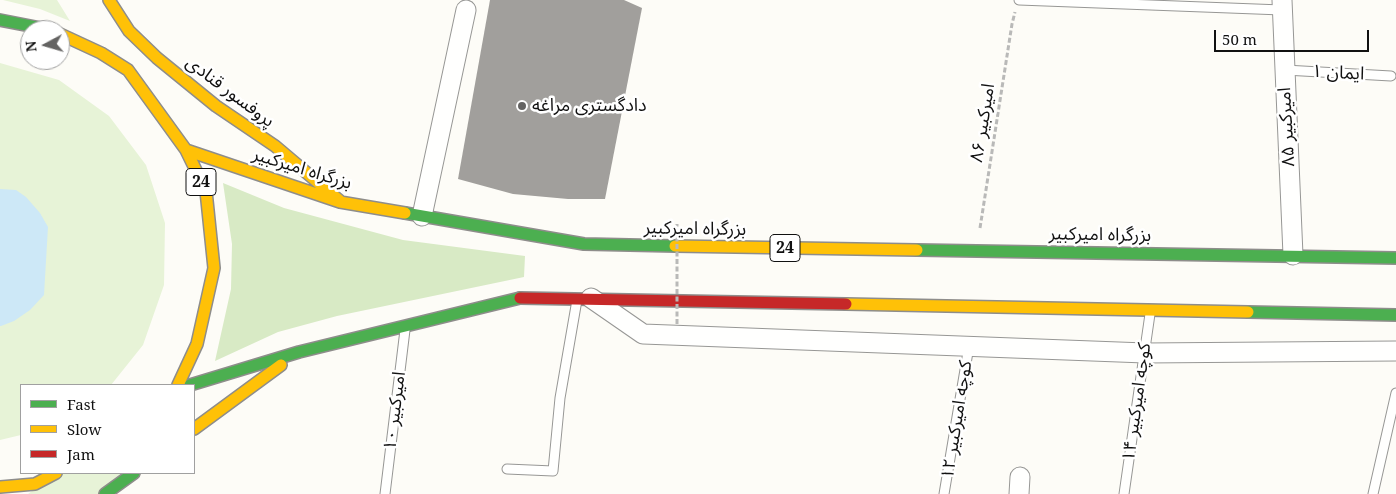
<!DOCTYPE html>
<html>
<head>
<meta charset="utf-8">
<style>
	body { margin:0 }
	#map { position:relative; width:1396px; height:494px; overflow:hidden; background:#fdfcf7; font-family:"Noto Serif",serif }
	canvas { display:block }
	.legend { position:absolute; left:20px; top:384px; width:175px; height:90px; box-sizing:border-box; background:#fff; border:1px solid #a0a0a0; margin:0; padding:6px 9px; list-style:none; font-size:15px; color:#111 }
	.legend li { display:flex; align-items:center; gap:10px; height:25px }
	.legend b { width:25px; border:1px solid #a0a0a0 }
	.north { position:absolute; left:20px; top:20px; width:50px; height:50px; box-sizing:border-box; background:#fff; border:1px solid #a0a0a0; border-radius:50%; rotate:264deg; font-size:14px; font-weight:700; line-height:20px; text-align:center; color:#111 }
	.north::after { content:''; display:block; margin:auto; width:18px; height:22px; background:#646362; clip-path:polygon(50% 0,100% 100%,50% 72%,0 100%) }
	.scale { position:absolute; left:1214px; top:30px; width:155px; height:22px; box-sizing:border-box; border:2px solid #111; border-top:0; padding-left:6px; font-size:15px; line-height:18px; white-space:nowrap; color:#111; -webkit-text-stroke:4px #fff; paint-order:stroke }
</style>
</head>
<body>
<div id="map">
<canvas width="1396" height="494"></canvas>
<ul class="legend">
<li><b style="height:6px;background:#4caf50"></b>Fast</li>
<li><b style="height:6px;background:#ffc107"></b>Slow</li>
<li><b style="height:6px;background:#c62828"></b>Jam</li>
</ul>
<div class="north">N</div>
<div class="scale">50 m</div>
</div>
<script>
const g = document.querySelector('canvas').getContext('2d');
g.lineJoin = 'round';
function fillPath(path, color) {
  g.fillStyle = color;
  g.fill(path, 'evenodd');
}
function poly(rows) {
  const path = new Path2D();
  for (const r of rows) {
    path.moveTo(r[0], r[1]);
    for (let i = 2; i < r.length; i += 2) path.lineTo(r[i], r[i + 1]);
  }
  return path;
}
function trace(path, color, width, dash) {
  g.strokeStyle = color;
  g.lineWidth = width;
  g.lineCap = dash ? 'butt' : 'round';
  g.setLineDash(dash || []);
  g.stroke(path);
}
function write(font, color, halo, rows, align = 'center') {
  g.font = font + ' "Noto Serif","Noto Sans Arabic",serif';
  g.lineWidth = 5;
  g.setLineDash([]);
  g.textBaseline = 'middle';
  g.strokeStyle = halo;
  g.fillStyle = color;
  for (const [text, x, y, turn = 0] of rows) {
    g.save();
    g.translate(x, y);
    g.rotate((+turn || 0) * Math.PI / 180);
    g.textAlign = isNaN(turn) ? turn : align;
    if (halo) g.strokeText(text, 0, 0);
    g.fillText(text, 0, 0);
    g.restore();
  }
}
fillPath(poly([
	[3,0,57,0,70,21,40,9],
	[0,63,59,80,109,116,146,165,165,223,164,285,143,345,111,385,21,385,21,435,0,440],
	[56,473,134,473,105,494,28,494]
]), '#e7f3d7');
fillPath(poly([
	[223,183,284,208,403,240,525,256,524,277,337,316,278,332,215,361,231,289,232,244]
]), '#d8eac5');
fillPath(poly([
	[0,189,16,190,26,197,40,213,48,227,44,295,30,310,14,321,1,326,0,326]
]), '#cde8f7');
fillPath(poly([
	[490,0,624,0,642,8,605,199,568,199,513,194,458,179]
]), '#a19f9c');
const lane = poly([
	[1019,0,1282,10],
	[1285,70,1391,76],
	[507,469,553,471,560,398,577,300],
	[385,494,405,330],
	[944,494,969,346],
	[1124,494,1150,314],
	[1373,494,1396,393]
]);
const street = poly([
	[1282,0,1293,255],
	[422,216,466,10],
	[591,298,643,334,1145,353,1396,351],
	[1019,494,1020,477]
]);
const fast = poly([
	[0,20,51,30],
	[405,213,584,244,675,246],
	[917,250,1396,258],
	[1248,312,1396,315],
	[190,385,299,352,520,298],
	[105,494,134,473]
]);
const slow = poly([
	[109,0,129,31,157,58,216,106,275,146,340,201],
	[60,34,101,53,128,70,186,150,206,191,214,268,197,344,178,385],
	[186,150,340,202,405,213],
	[675,246,917,250],
	[846,304,1248,312],
	[194,429,281,365],
	[0,487,35,484,56,473]
]);
const jam = poly([
	[520,298,846,304]
]);
trace(lane, '#979795', 11);
trace(street, '#979795', 21);
trace(fast, '#8e8d8b', 14);
trace(slow, '#8e8d8b', 14);
trace(jam, '#8e8d8b', 14);
trace(poly([
	[980,228,1012,24,1015,12]
]), '#b9b9b8', 3, [5, 2.5]);
trace(lane, '#fffffe', 9);
trace(street, '#fffffe', 19);
trace(fast, '#4caf50', 11);
trace(slow, '#ffc107', 11);
trace(jam, '#c62828', 11);
trace(poly([
	[677,324,677,224]
]), '#b9b9b8', 3, [5, 2.5]);
for (const [x, y, r, color] of [
	[522,106,5,"#646362"]
]) {
  const dot = new Path2D();
  dot.arc(x, y, r, 0, 2 * Math.PI);
  g.fillStyle = color;
  g.fill(dot);
  trace(dot, '#fff', 2);
}
for (const [x, y, w] of [
	[201,182,30],
	[785,248,30]
]) {
  const box = new Path2D();
  box.roundRect(x - w / 2, y - 13.5, w, 27, 4);
  g.fillStyle = '#fff';
  g.fill(box);
  trace(box, '#111', 1);
}
write('bold 16px', '#111', null, [
	["24",201,182],
	["24",785,248]
]);
write('18px', '#111', '#fff', [
	["ایمان ۱",1338,73,3],
	["پروفسور قنادی",230,92,37],
	["امیرکبیر ۸۶",983,123,-81],
	["امیرکبیر ۸۵",1287,127,-93],
	["بزرگراه امیرکبیر",302,169,17],
	["بزرگراه امیرکبیر",695,229,1],
	["بزرگراه امیرکبیر",1100,235,1],
	["کوچه امیرکبیر ۱۴",1137,402,-82],
	["امیرکبیر ۱۰",395,411,-83],
	["کوچه امیرکبیر ۱۲",957,420,-81]
]);
write('18px', '#111', '#fff', [
	["دادگستری مراغه",532,106]
], 'left');
</script>
</body>
</html>
